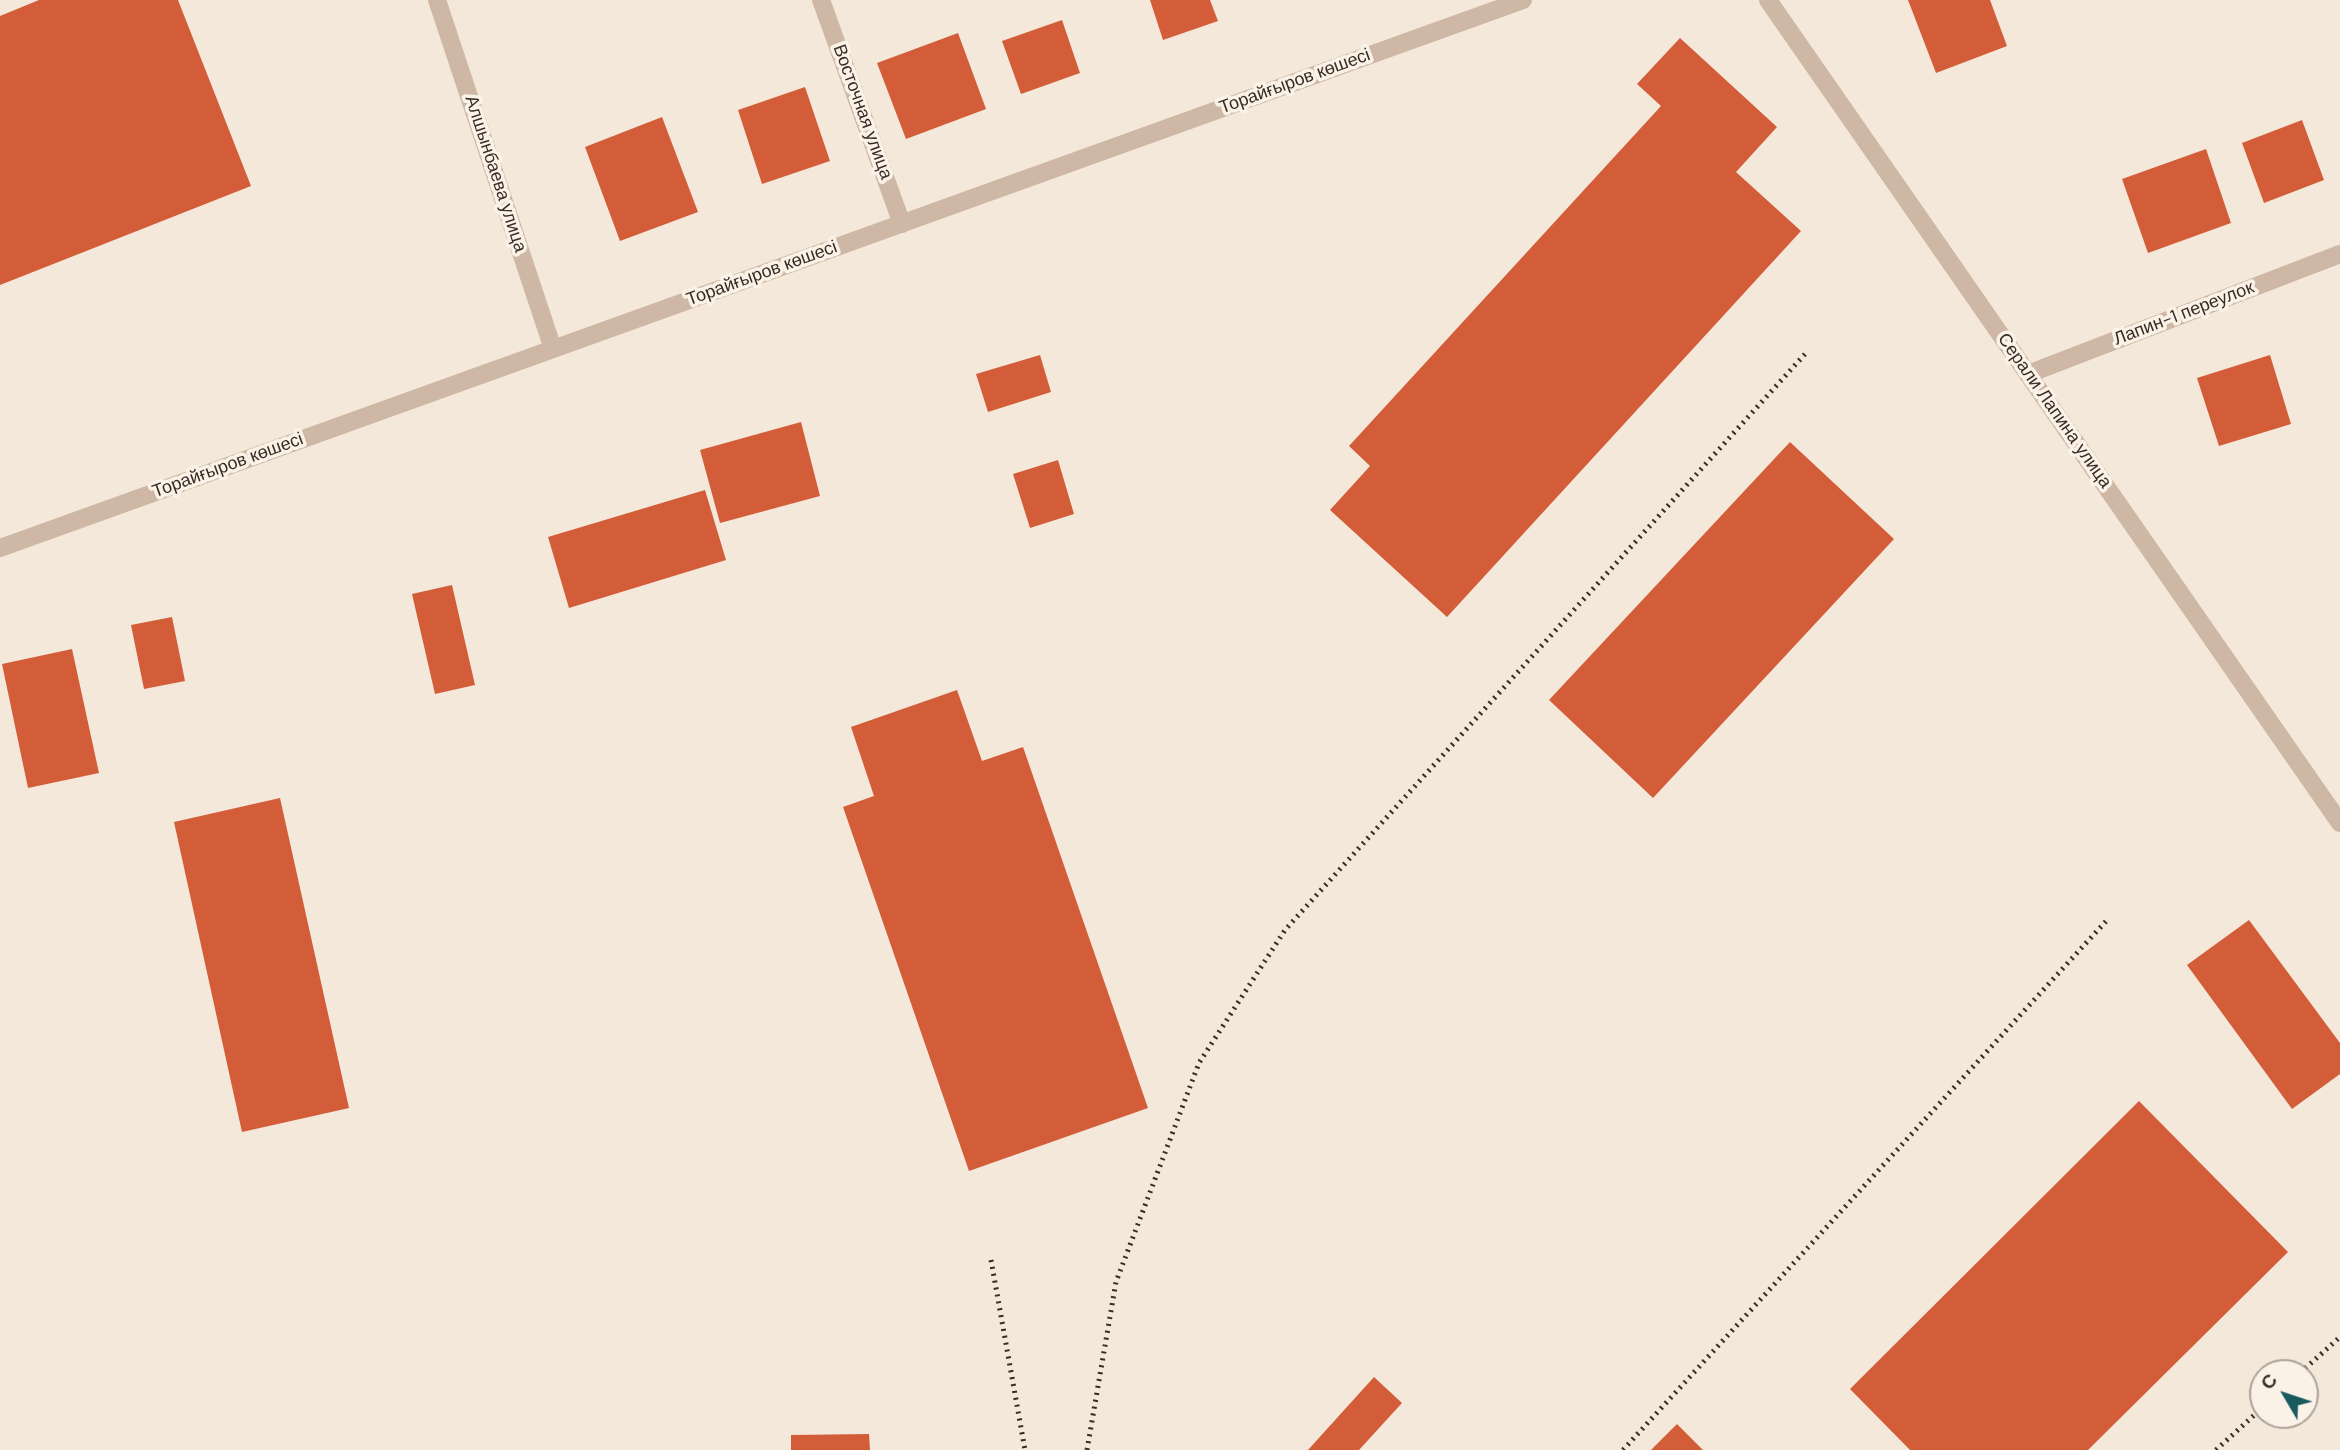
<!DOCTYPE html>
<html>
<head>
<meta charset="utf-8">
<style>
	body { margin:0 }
	#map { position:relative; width:2340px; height:1450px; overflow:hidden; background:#f4e8da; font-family:"DM Sans",sans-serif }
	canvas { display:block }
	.north { position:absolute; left:2249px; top:1359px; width:70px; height:70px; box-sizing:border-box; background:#fbf2e7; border:2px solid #ada39a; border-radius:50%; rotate:309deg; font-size:19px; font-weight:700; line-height:28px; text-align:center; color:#382c27 }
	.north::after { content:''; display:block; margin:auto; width:24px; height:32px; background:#185a5e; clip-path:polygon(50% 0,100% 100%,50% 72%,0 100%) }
</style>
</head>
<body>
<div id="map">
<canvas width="2340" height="1450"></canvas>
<div class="north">С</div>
</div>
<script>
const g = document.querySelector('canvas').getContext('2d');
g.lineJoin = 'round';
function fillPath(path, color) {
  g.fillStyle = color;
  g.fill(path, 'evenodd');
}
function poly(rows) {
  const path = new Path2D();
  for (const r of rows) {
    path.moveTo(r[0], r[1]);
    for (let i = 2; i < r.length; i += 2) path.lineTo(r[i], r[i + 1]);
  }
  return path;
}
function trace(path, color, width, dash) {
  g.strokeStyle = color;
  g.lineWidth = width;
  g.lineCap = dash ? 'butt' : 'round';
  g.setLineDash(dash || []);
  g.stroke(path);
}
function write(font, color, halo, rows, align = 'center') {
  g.font = font + ' "DM Sans",sans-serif';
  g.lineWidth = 7;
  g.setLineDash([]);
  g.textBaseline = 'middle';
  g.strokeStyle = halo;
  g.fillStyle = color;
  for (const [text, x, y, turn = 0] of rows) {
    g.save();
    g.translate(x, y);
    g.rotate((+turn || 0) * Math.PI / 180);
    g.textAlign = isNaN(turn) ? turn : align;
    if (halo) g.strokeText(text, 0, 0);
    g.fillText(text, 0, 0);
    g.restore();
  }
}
fillPath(poly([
	[39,0,178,0,251,186,0,285,0,16],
	[1150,0,1210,0,1218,21,1163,40],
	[1908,0,1990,0,2007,46,1936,73],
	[1062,20,1080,73,1021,94,1002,41],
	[958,33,986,109,906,139,877,63],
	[1680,38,1777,127,1736,172,1801,231,1447,617,1330,510,1370,466,1349,446,1661,106,1637,84],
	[805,87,830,161,762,184,738,110],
	[662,117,698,212,620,241,585,147],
	[2302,120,2324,180,2264,203,2242,143],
	[2206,149,2231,223,2148,253,2122,179],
	[1040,355,1051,392,988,412,976,374],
	[2270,355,2291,424,2219,446,2197,378],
	[801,422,820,496,720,523,700,450],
	[1790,442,1894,539,1653,798,1549,700],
	[1058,460,1074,514,1030,528,1013,474],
	[705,490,726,560,569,608,548,537],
	[452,585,475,685,435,694,412,594],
	[172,617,185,681,144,689,131,625],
	[72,649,99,773,28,788,2,664],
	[957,690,982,761,1023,747,1148,1108,969,1171,843,807,874,796,851,727],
	[280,798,349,1108,242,1132,174,822],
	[2249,920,2340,1043,2340,1074,2292,1109,2187,965],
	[2139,1101,2288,1252,2088,1450,1910,1450,1850,1389],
	[1374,1377,1402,1403,1359,1450,1308,1450],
	[1677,1424,1703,1450,1651,1450],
	[869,1434,870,1450,791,1450,791,1435]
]), '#d35d39');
trace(poly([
	[437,0,553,349],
	[821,0,902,224],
	[1768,0,2340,823],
	[2028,374,2340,254],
	[0,548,1523,0]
]), '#ceb7a4', 18);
trace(poly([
	[991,1260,1025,1450],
	[2300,1373,2340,1337],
	[1087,1450,1116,1282,1199,1063,1285,930,1805,354],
	[1623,1450,2108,919],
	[2216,1450,2263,1407]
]), '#382c27', 5, [2, 5]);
write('18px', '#382c27', '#fbf2e7', [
	["Торайғыров көшесі",1295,82,-20],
	["Восточная улица",862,112,70],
	["Алшынбаева улица",495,174,72],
	["Торайғыров көшесі",762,274,-20],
	["Лапин-1 переулок",2184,314,-21],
	["Серали Лапина улица",2054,411,55],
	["Торайғыров көшесі",228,466,-20]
]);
</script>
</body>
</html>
